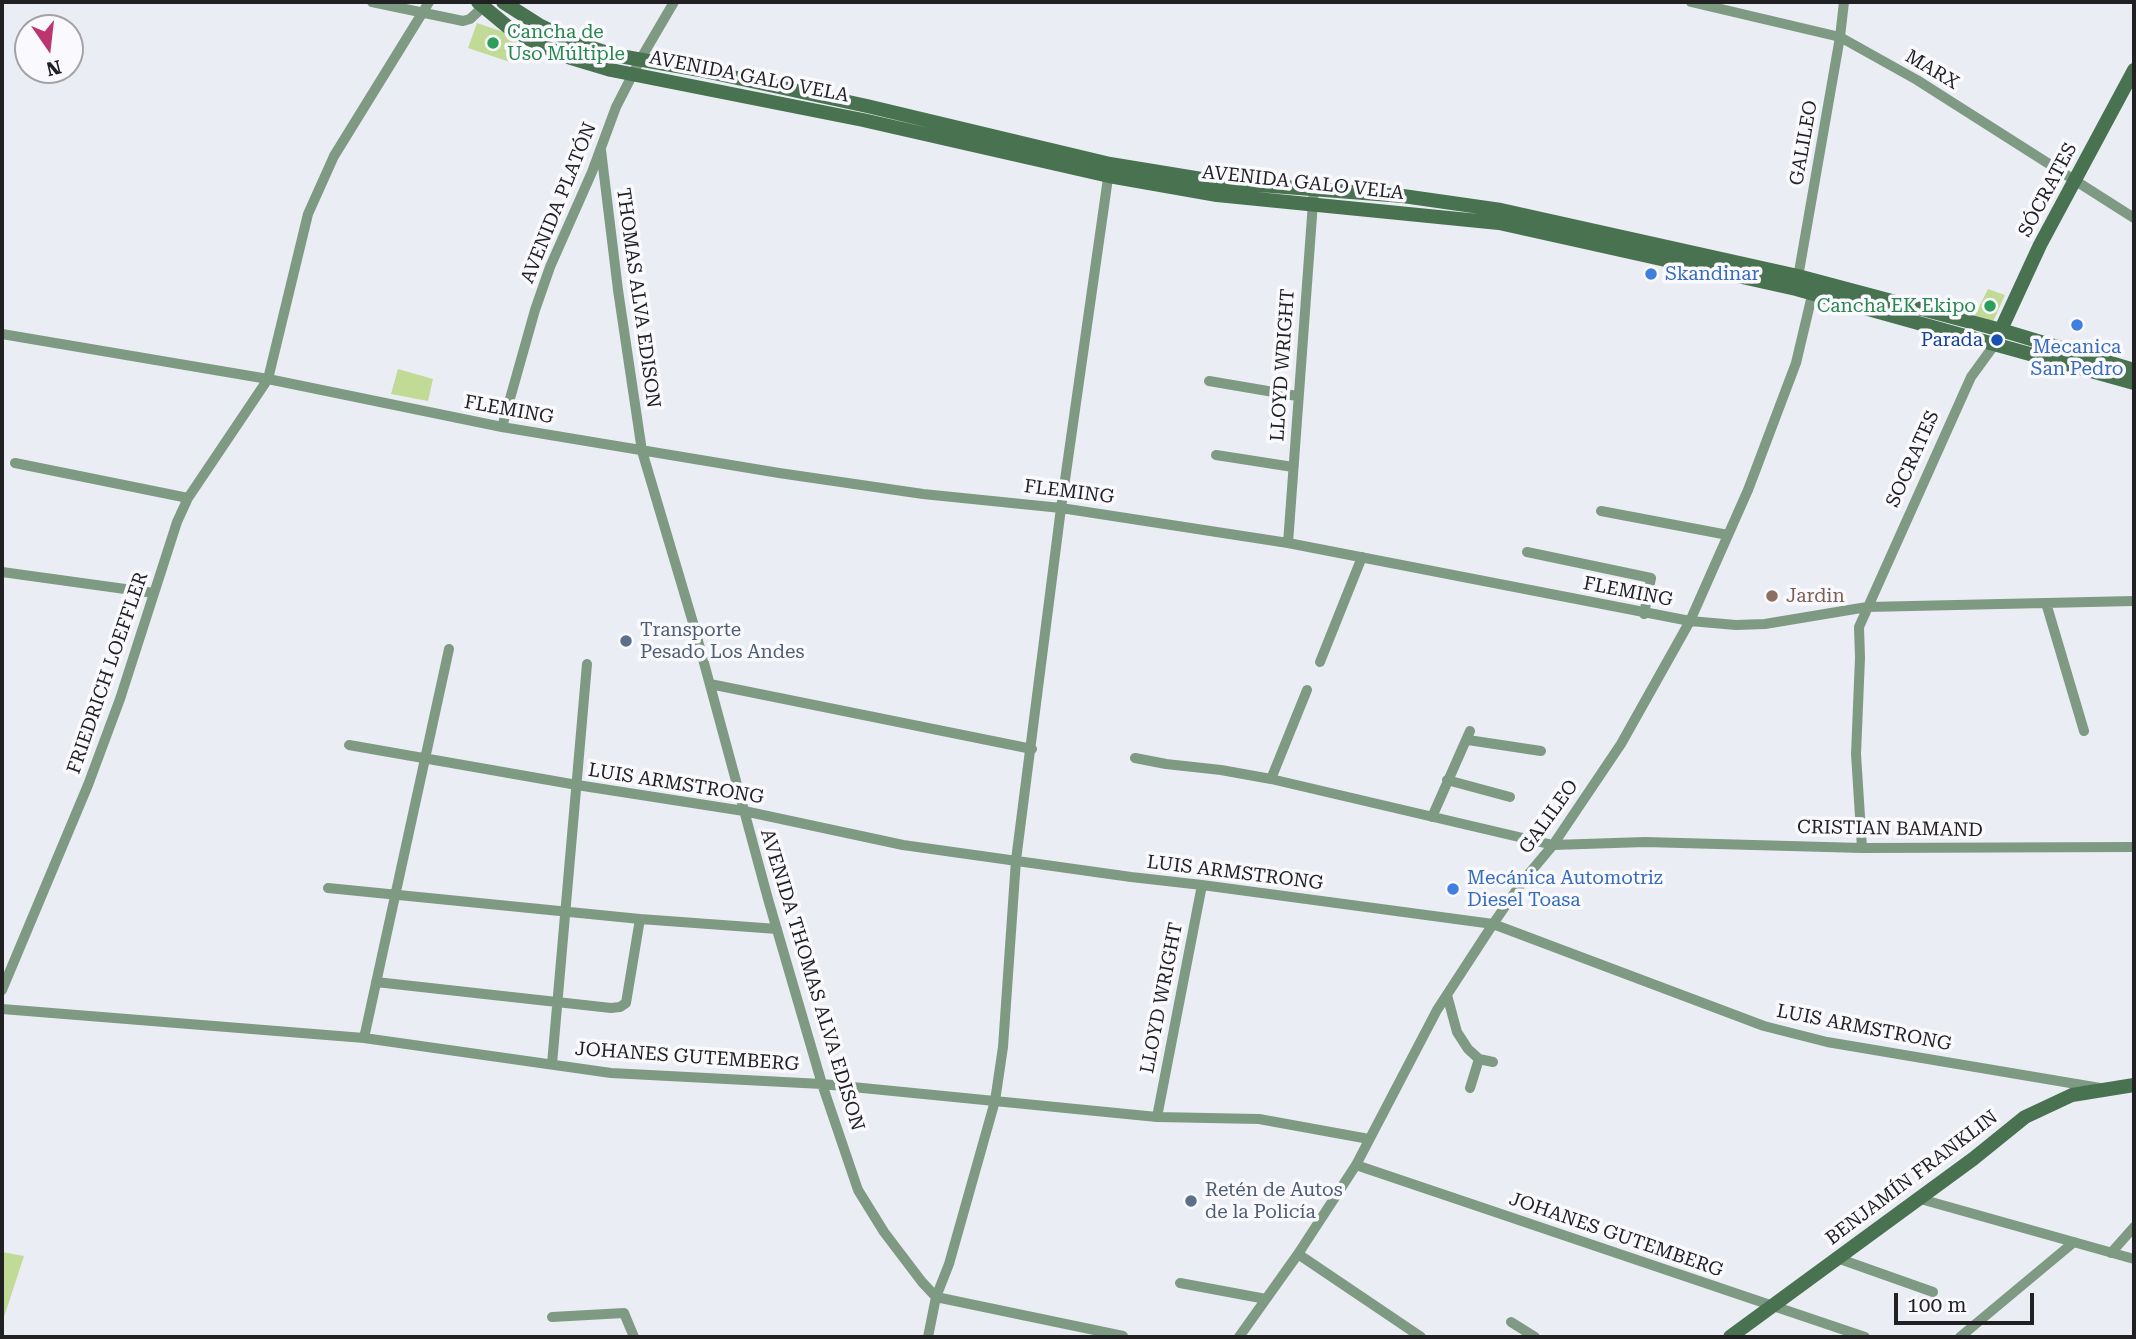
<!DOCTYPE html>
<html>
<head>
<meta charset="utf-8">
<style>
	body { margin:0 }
	#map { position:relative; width:2136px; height:1339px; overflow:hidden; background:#ebedf5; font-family:"Roboto Serif",serif }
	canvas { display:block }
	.frame { position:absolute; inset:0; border:4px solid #212124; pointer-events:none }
	.north { position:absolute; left:14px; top:14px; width:70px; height:70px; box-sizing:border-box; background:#fafafe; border:2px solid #a3a3a7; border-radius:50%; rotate:166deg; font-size:19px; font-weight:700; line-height:28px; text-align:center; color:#212124 }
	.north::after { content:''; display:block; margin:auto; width:24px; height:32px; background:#be346f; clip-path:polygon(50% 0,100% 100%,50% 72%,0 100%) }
	.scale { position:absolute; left:1894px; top:1293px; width:140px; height:32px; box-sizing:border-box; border:4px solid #212124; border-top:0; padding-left:9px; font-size:21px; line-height:24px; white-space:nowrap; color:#212124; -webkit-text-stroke:5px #fafafe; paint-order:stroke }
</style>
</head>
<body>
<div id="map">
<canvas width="2136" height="1339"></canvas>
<div class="frame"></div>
<div class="north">N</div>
<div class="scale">100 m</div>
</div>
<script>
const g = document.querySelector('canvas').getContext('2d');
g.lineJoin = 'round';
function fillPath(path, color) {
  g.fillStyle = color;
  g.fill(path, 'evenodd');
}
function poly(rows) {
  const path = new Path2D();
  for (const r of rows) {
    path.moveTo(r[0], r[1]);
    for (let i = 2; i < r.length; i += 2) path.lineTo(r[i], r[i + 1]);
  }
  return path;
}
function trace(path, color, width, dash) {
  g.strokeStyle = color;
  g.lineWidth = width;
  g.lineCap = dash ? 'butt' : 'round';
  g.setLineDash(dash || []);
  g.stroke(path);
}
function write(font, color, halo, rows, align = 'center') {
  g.font = font + ' "Roboto Serif",serif';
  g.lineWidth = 7;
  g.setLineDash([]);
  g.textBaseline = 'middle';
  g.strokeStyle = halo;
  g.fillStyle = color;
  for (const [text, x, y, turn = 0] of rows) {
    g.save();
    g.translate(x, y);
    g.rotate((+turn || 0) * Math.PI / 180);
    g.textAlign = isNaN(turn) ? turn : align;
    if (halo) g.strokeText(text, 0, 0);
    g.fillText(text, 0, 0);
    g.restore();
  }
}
fillPath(poly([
	[477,23,518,37,510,62,468,48],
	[1988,289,2005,295,1992,324,1974,317],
	[398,369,433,379,428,401,391,394],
	[2,1252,24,1256,2,1323]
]), '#c1da95');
trace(poly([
	[372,2,463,21,470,19,483,7],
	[1691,2,1840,37,1917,80,2134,218],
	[601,150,618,290,642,451,694,626,768,899,822,1084,858,1190,884,1232,922,1282,936,1297,928,1337],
	[1109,171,1061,508,1016,860,1003,1047,995,1101,949,1264,936,1297,1123,1336],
	[1797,283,1840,37,1844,2],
	[2,334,268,379,502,427,779,473,923,494,1061,508,1288,543,1690,621,1736,625,1765,624,1867,607,2134,601],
	[1209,381,1297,396],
	[502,427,535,310,550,267,592,172,616,107,640,60,674,2],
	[1216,455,1293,467],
	[15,463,188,498],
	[1601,511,1728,535],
	[1288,543,1314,189],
	[1527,552,1651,578,1644,614],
	[2,572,154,593],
	[2046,603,2084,731],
	[1320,662,1362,557],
	[710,684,1032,749],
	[1468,740,1541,751],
	[349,745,577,785,744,811,903,845,1131,877,1202,885,1493,924,1764,1026,1827,1042,2100,1088],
	[1135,758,1166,764,1221,770,1271,779,1553,845,1645,842,1862,848,2134,847],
	[1271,779,1307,690],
	[1447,780,1510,797],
	[1432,817,1470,731],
	[1862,848,1856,754,1860,658,1859,627,1971,377,1995,344],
	[328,888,640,919,777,929],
	[376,982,611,1008,620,1007,626,1003,640,919],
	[2,990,88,785,120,699,177,522,188,498,268,379,308,214,334,156,429,2],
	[1447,995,1457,1032,1468,1049,1479,1059,1493,1062],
	[2,1009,364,1038,611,1073,822,1084,1157,1117,1259,1119,1369,1139],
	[364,1038,449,649],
	[552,1064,587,664],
	[1470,1088,1479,1059],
	[1157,1117,1202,885],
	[1356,1165,1865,1337],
	[1917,1198,2134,1259],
	[2111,1253,2134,1227],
	[1298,1254,1421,1337],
	[1837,1258,1933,1292],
	[1180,1283,1266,1299],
	[552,1317,624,1313,634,1337],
	[1511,1322,1535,1337],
	[1239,1337,1298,1254,1356,1165,1437,1010,1493,924,1522,882,1553,845,1621,744,1690,621,1748,490,1796,363,1814,287],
	[1960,1337,2074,1242]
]), '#7f9a83', 10);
trace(poly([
	[478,2,508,27,536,43,571,58,611,70,863,120,1109,176,1217,195,1499,223,1796,289,2134,383],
	[503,2,539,25,576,43,614,55,700,70,867,106,1110,164,1220,182,1403,196,1501,210,1798,276,2001,330,2134,370],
	[1998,336,2040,245,2134,70],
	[1730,1337,1973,1159,2025,1117,2072,1095,2134,1085]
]), '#497250', 14);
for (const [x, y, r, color] of [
	[493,43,7,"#2e9e5b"],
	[1651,274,7,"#3f7fe0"],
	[1990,306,7,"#2e9e5b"],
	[2077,325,7,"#3f7fe0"],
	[1997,340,7,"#1a4fb4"],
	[1772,596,7,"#8d6e63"],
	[626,641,7,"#5c6f8a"],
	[1453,889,7,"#3f7fe0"],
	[1191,1201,7,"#5c6f8a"]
]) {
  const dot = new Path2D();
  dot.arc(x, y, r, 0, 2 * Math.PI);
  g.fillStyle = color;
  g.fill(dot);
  trace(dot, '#fafafe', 2.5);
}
write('19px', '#27864d', '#fafafe', [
	["Cancha de",507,32],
	["Uso Múltiple",507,54],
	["Cancha EK Ekipo",1976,306,"right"]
], 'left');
write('19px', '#212124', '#fafafe', [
	["MARX",1932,70,31],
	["AVENIDA GALO VELA",749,77,11],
	["GALILEO",1804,143,-80],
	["AVENIDA GALO VELA",1303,183,6],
	["SÓCRATES",2048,190,-62],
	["AVENIDA PLATÓN",559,203,-68],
	["THOMAS ALVA EDISON",638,298,82],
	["LLOYD WRIGHT",1283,365,-86],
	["FLEMING",509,410,10],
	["SOCRATES",1913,459,-66],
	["FLEMING",1069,492,7],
	["FLEMING",1628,592,11],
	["FRIEDRICH LOEFFLER",108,673,-71],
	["LUIS ARMSTRONG",676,784,9],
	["GALILEO",1549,817,-54],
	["CRISTIAN BAMAND",1890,829,1],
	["LUIS ARMSTRONG",1235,873,7],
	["AVENIDA THOMAS ALVA EDISON",812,980,73],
	["LLOYD WRIGHT",1162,998,-79],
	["LUIS ARMSTRONG",1864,1028,11],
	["JOHANES GUTEMBERG",687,1057,4],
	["BENJAMÍN FRANKLIN",1912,1178,-37],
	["JOHANES GUTEMBERG",1616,1235,19]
]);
write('19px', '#366cbe', '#fafafe', [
	["Skandinar",1665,274],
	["Mecanica",2077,347,"center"],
	["San Pedro",2077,369,"center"],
	["Mecánica Automotriz",1467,878],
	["Diesel Toasa",1467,900]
], 'left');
write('19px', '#164399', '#fafafe', [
	["Parada",1983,340]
], 'right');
write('19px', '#785e54', '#fafafe', [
	["Jardin",1786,596]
], 'left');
write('19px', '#4e5e75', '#fafafe', [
	["Transporte",640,630],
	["Pesado Los Andes",640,652],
	["Retén de Autos",1205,1190],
	["de la Policía",1205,1212]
], 'left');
</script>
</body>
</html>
